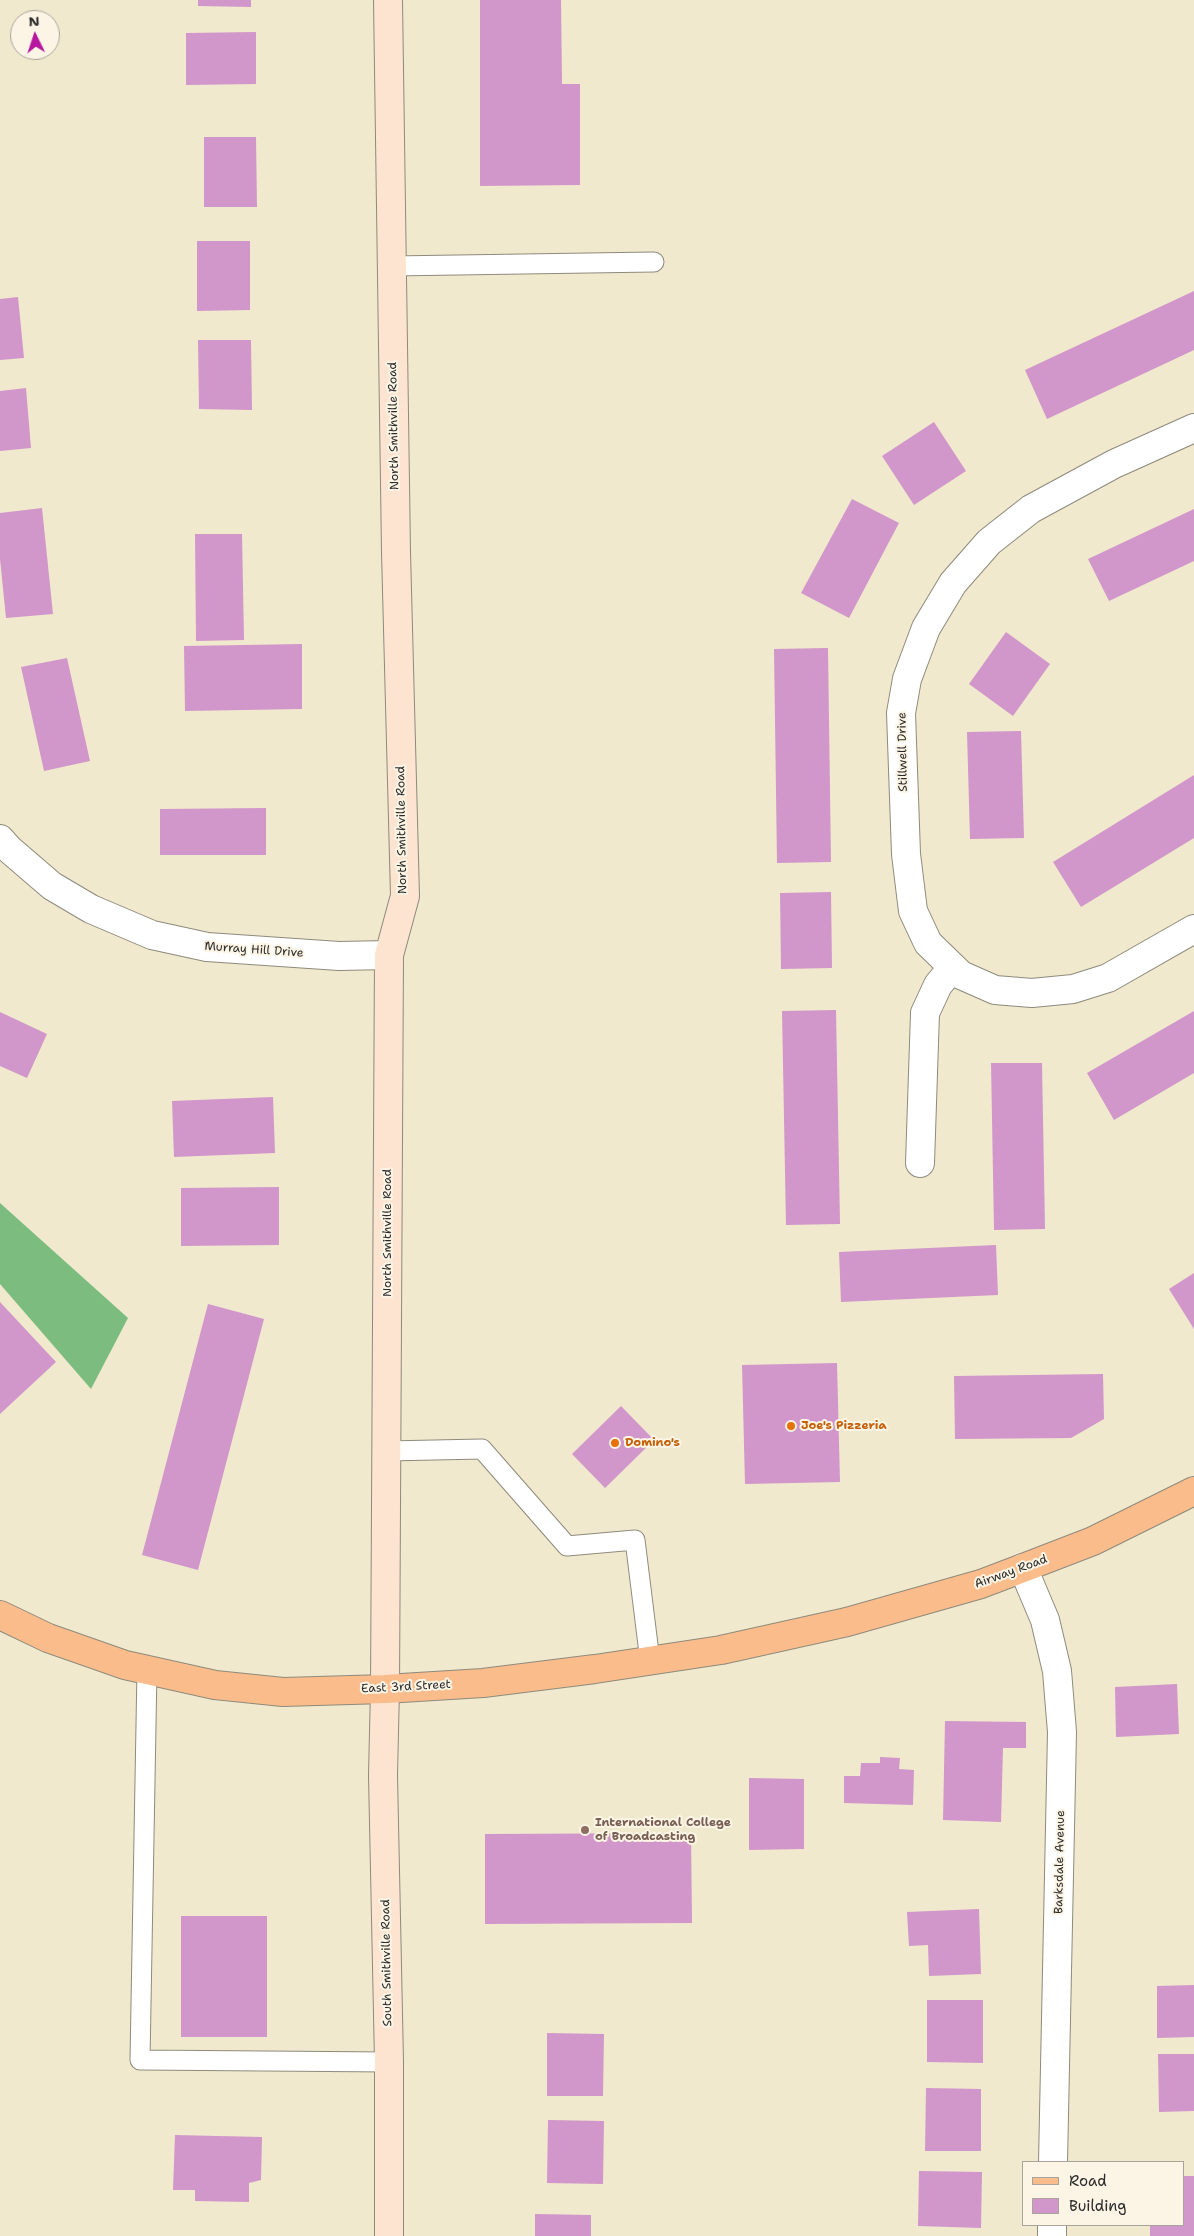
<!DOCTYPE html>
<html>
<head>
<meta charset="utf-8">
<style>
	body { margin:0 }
	#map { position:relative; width:1194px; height:2236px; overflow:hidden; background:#f0e9ce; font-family:"Shantell Sans",sans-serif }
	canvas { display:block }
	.legend { position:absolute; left:1022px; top:2161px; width:162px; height:65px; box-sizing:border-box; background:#fcf5e5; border:1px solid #a8a49b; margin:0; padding:6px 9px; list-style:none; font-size:15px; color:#2b2b2b }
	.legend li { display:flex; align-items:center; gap:10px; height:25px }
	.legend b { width:25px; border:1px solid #a8a49b }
	.north { position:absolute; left:10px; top:10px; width:50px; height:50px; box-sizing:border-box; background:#fcf5e5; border:1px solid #a8a49b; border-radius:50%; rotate:356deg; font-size:14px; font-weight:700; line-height:20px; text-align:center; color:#2b2b2b }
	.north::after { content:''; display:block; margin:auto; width:18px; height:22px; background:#b5179e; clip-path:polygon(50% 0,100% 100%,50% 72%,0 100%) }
</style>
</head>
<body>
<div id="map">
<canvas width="1194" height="2236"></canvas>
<ul class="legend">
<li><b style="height:6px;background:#fabc8b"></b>Road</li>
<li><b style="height:14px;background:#d196ca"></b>Building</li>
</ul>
<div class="north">N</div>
</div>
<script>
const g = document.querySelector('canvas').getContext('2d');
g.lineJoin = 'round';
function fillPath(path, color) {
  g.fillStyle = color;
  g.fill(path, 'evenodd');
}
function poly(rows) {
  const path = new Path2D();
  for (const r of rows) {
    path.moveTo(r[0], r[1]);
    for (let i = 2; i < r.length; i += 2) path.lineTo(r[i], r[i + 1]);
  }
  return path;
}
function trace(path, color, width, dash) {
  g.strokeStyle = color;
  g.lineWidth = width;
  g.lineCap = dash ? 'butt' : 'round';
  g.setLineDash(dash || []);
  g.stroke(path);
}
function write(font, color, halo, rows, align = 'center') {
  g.font = font + ' "Shantell Sans",sans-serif';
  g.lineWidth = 4;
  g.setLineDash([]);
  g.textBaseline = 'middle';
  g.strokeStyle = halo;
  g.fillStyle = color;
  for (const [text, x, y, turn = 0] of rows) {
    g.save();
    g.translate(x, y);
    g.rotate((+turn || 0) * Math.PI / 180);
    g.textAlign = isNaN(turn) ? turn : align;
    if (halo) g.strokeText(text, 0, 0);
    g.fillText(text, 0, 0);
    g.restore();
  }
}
fillPath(poly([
	[0,1203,128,1318,91,1389,0,1284]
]), '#7cbc7e');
fillPath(poly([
	[198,0,251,0,251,7,198,6],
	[480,0,561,0,562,84,580,84,580,185,480,186],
	[256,32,256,84,186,85,186,33],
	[204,137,256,137,257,207,204,207],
	[197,241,250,241,250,310,197,311],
	[1194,291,1194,350,1047,419,1025,370],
	[18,297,24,358,0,360,0,299],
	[198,340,251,340,252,410,199,409],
	[26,388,31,448,0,451,0,391],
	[934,422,966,471,914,505,882,456],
	[852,499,899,523,849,618,801,593],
	[42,508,53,614,6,618,0,559,0,513],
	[1194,509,1194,561,1109,601,1088,559],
	[195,534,242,534,244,640,196,641],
	[1006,632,1050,664,1013,716,969,684],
	[302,644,302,709,185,711,184,646],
	[828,648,831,862,777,863,774,649],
	[67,658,90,761,44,771,21,667],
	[1021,731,1024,838,970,839,967,732],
	[1194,775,1194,838,1081,907,1053,862],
	[266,808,266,855,160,855,160,809],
	[831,892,832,968,781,969,780,893],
	[836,1010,840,1224,786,1225,782,1011],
	[1194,1011,1194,1073,1114,1120,1087,1073],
	[0,1012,47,1034,27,1078,0,1066],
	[991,1063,1042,1063,1045,1229,994,1230],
	[273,1097,275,1153,174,1157,172,1101],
	[279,1187,279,1245,181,1246,181,1188],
	[996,1245,998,1295,841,1302,839,1252],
	[1194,1273,1194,1329,1169,1289],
	[0,1302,56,1362,0,1414],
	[208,1304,264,1319,198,1570,142,1555],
	[837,1363,840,1482,745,1484,742,1365],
	[1103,1374,1104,1419,1071,1438,955,1439,954,1376],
	[621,1406,654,1440,605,1488,572,1454],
	[1177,1684,1179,1734,1116,1737,1115,1687],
	[945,1721,1026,1722,1026,1748,1003,1748,1001,1822,943,1820],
	[880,1757,900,1758,899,1769,914,1770,913,1805,844,1803,844,1776,860,1776,861,1763,880,1763],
	[749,1778,804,1779,804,1849,749,1850],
	[691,1833,692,1923,485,1924,485,1834],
	[979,1909,981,1974,929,1976,928,1945,909,1946,907,1912],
	[181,1916,267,1916,267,2037,181,2037],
	[1194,1985,1194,2037,1157,2038,1157,1986],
	[927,2000,983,2000,983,2063,927,2062],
	[547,2033,604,2034,603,2096,547,2096],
	[1158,2054,1194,2054,1194,2111,1159,2112],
	[926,2088,981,2089,981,2151,925,2151],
	[548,2120,604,2121,603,2184,547,2183],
	[175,2135,262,2137,261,2180,249,2183,249,2202,195,2201,195,2190,173,2190],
	[919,2171,982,2172,981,2228,918,2226],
	[1183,2176,1194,2176,1194,2236,1150,2236,1150,2225,1183,2225],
	[535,2214,591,2215,591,2236,535,2236]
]), '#d196ca');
const service = poly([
	[392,266,654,262],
	[387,1451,482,1449,567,1546,635,1540,650,1661],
	[147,1669,140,2060,389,2062]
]);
const minor = poly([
	[1194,428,1114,464,1031,509,989,542,953,583,926,628,907,679,901,713,906,854,913,911,928,943,961,975,995,990,1032,993,1073,989,1108,978,1194,929],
	[0,839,9,849,52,886,91,909,152,935,207,947,339,956,389,955],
	[920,1163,925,1013,938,985,952,968],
	[1023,1568,1045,1620,1057,1671,1062,1732,1053,2162],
	[1052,2236,1052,2225]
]);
const secondary = poly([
	[388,0,396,552,405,896,389,955,385,1689,383,1775,389,2062,389,2236]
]);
const primary = poly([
	[0,1615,48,1638,125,1665,215,1685,283,1692,385,1689,483,1683,595,1669,721,1650,847,1622,981,1584,1023,1568,1093,1541,1194,1491]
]);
trace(service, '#8e8a7c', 21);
trace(minor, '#8e8a7c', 30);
trace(secondary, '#8e8a7c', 30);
trace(primary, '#8e8a7c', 30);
trace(service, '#fff', 19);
trace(minor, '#fff', 28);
trace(secondary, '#fde4d1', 28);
trace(primary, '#fabc8b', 28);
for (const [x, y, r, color] of [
	[791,1426,5,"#e8710a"],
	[615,1443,5,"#e8710a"],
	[585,1830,5,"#8d6e63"]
]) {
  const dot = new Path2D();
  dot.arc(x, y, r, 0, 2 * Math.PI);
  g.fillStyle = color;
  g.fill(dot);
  trace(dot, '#fcf5e5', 2);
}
write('12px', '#2b2b2b', '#fcf5e5', [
	["North Smithville Road",394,426,-91],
	["Stillwell Drive",903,752,-91],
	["North Smithville Road",402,830,-91],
	["Murray Hill Drive",254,950,4],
	["North Smithville Road",388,1233,-90],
	["Airway Road",1011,1572,-20],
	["East 3rd Street",406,1687,-3],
	["Barksdale Avenue",1060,1862,-89],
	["South Smithville Road",387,1963,-91]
]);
write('bold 12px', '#c56008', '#fcf5e5', [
	["Joe's Pizzeria",801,1426],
	["Domino's",625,1443]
], 'left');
write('bold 12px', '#785e54', '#fcf5e5', [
	["International College",595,1823],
	["of Broadcasting",595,1837]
], 'left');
</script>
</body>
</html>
